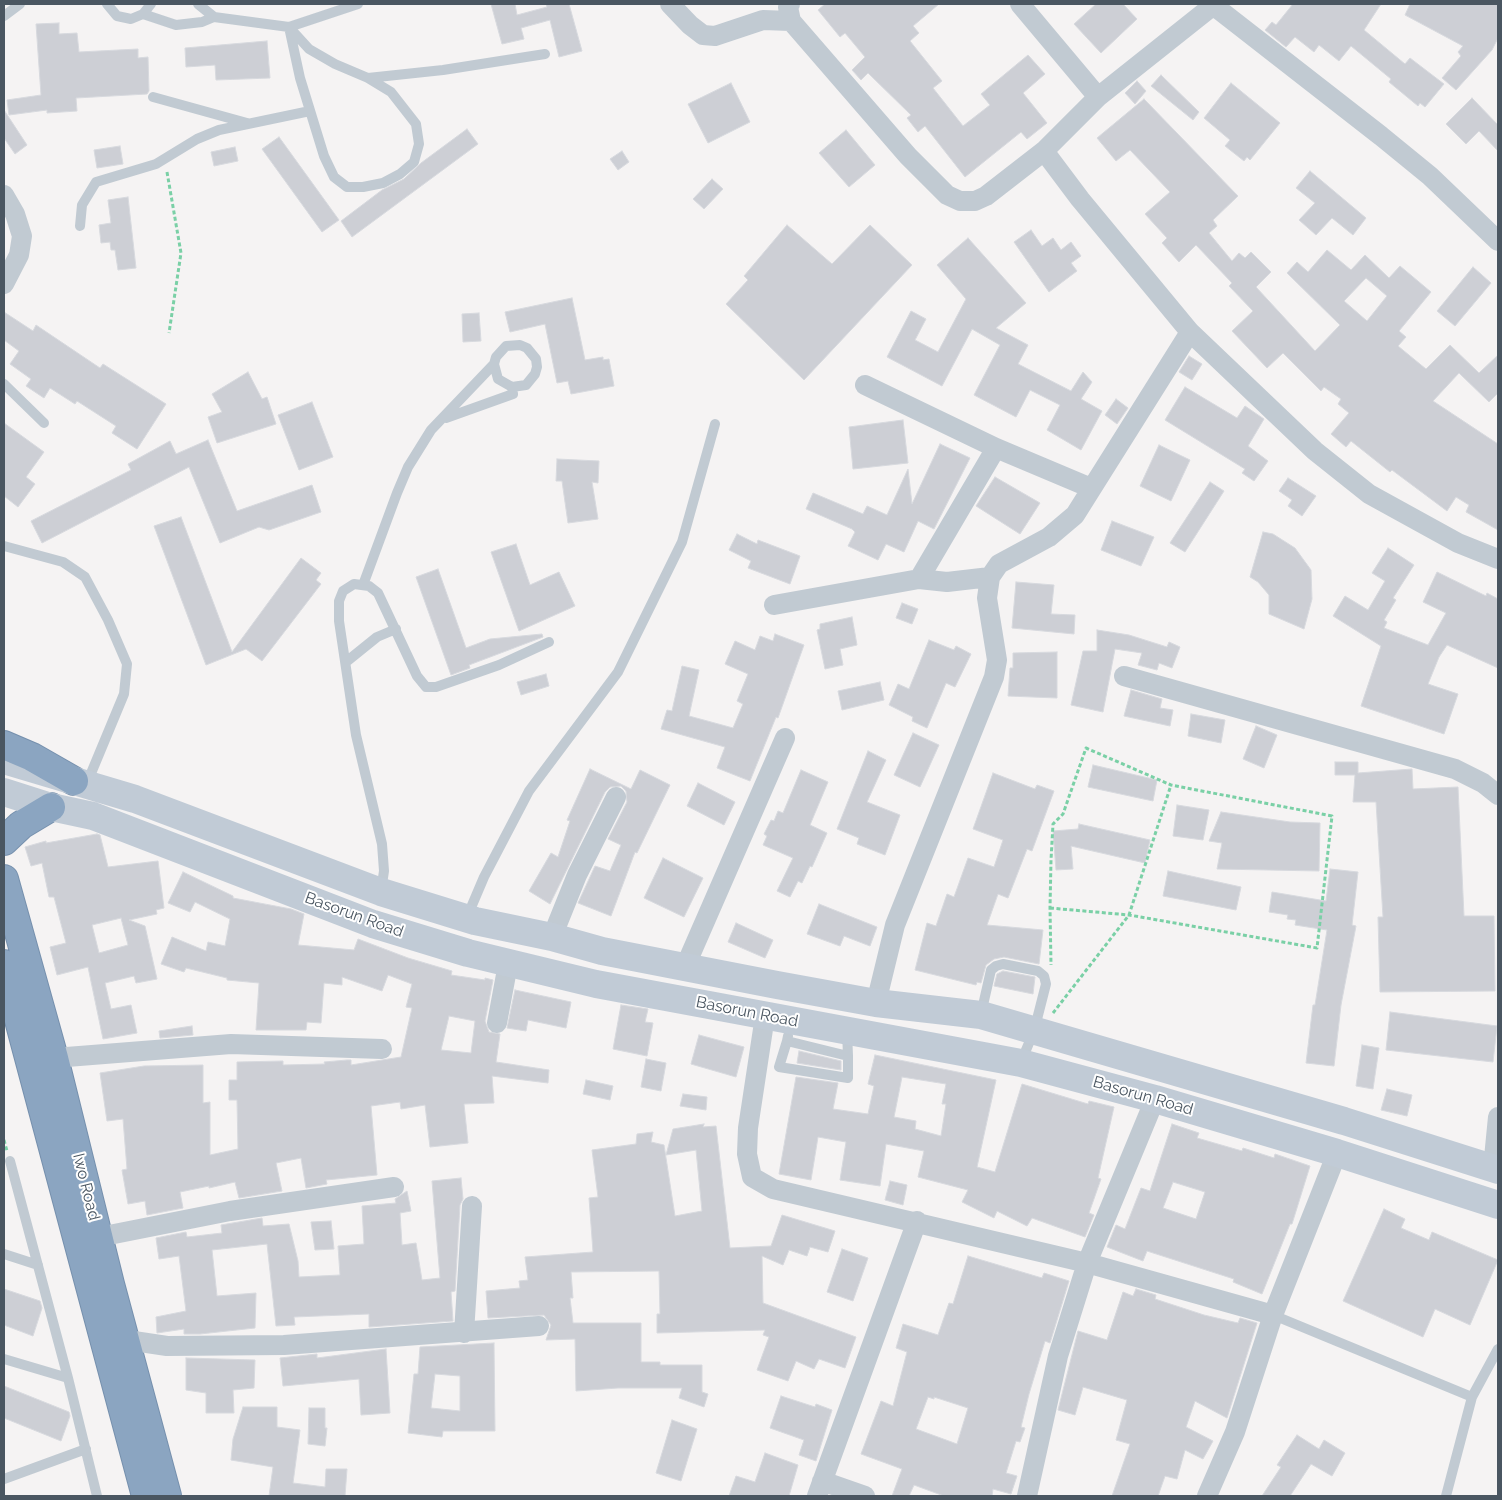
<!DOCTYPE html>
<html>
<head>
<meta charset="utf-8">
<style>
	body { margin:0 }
	#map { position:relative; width:1502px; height:1500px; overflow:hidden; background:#f5f3f3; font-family:Raleway,sans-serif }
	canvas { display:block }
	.frame { position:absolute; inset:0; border:5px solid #4a5661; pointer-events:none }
</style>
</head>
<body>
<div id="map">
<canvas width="1502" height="1500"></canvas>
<div class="frame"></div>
</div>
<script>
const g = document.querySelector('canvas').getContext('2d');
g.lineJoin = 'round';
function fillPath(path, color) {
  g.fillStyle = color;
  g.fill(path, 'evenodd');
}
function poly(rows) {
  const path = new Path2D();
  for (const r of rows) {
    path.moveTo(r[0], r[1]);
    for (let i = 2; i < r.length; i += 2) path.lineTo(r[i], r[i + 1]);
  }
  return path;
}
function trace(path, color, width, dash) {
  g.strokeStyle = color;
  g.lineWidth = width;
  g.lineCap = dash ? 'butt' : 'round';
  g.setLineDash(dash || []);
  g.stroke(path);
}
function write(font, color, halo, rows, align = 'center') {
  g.font = font + ' Raleway,sans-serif';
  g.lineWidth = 4;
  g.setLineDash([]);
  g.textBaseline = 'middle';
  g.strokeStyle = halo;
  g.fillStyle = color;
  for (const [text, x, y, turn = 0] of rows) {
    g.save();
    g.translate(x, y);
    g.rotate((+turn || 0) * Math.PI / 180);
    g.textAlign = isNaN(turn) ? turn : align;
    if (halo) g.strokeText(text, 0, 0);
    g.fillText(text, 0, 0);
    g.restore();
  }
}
const building = poly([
	[491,4,515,4,517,15,547,7,546,4,569,4,582,51,559,57,550,20,521,28,524,39,502,44,491,4],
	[825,4,939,4,913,26,919,33,910,41,942,81,933,88,963,126,990,105,981,94,1028,55,1045,74,1023,93,1047,123,1027,139,1021,132,965,177,925,126,918,132,907,118,911,115,868,73,861,80,852,70,865,57,845,33,840,37,818,10,825,4],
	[1096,4,1123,4,1137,19,1101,53,1074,24,1096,4],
	[1293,4,1381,4,1364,30,1405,64,1410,58,1444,84,1425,107,1420,103,1418,106,1389,82,1391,79,1351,46,1339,61,1319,45,1314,52,1295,37,1286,47,1265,30,1272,22,1276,25,1293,4],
	[1410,4,1498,4,1498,38,1492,50,1456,90,1442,78,1461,56,1458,52,1463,46,1405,15,1410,4],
	[59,23,59,34,77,33,79,52,138,49,138,58,148,57,149,91,147,94,76,98,77,111,47,113,47,110,9,115,7,100,41,95,36,24,59,23],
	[267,41,270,78,216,80,215,65,186,67,185,48,267,41],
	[1161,75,1199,112,1193,120,1151,86,1161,75],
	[1137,81,1146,91,1135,104,1125,93,1137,81],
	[731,83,750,122,708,143,688,104,731,83],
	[1231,83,1280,123,1250,160,1247,157,1244,161,1225,146,1230,140,1204,118,1231,83],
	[1472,98,1498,125,1498,151,1479,131,1466,144,1446,124,1472,98],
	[1144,99,1238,196,1213,220,1217,226,1209,233,1232,261,1239,253,1245,258,1251,252,1271,272,1256,287,1315,351,1340,325,1287,273,1297,262,1308,272,1327,250,1351,270,1365,255,1389,278,1400,266,1431,292,1399,331,1406,337,1398,346,1426,369,1450,345,1479,373,1498,355,1498,393,1489,402,1459,373,1433,401,1498,444,1498,530,1466,512,1469,505,1456,497,1447,511,1392,470,1390,472,1351,441,1346,447,1331,434,1349,413,1338,404,1341,399,1324,387,1321,391,1283,353,1267,368,1232,331,1253,311,1229,286,1232,283,1196,245,1179,262,1162,243,1167,238,1145,214,1170,192,1130,150,1116,161,1097,138,1144,99],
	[1366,278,1387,296,1367,321,1344,301,1366,278],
	[4,110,27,145,15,154,4,138,4,110],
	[467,129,478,144,352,237,341,221,382,190,404,179,421,163,467,129],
	[846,130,875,165,849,187,819,153,846,130],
	[279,137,339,220,322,232,262,149,279,137],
	[120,146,123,164,97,168,94,150,120,146],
	[235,147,238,161,214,166,211,152,235,147],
	[622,151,629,162,618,170,610,159,622,151],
	[1310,171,1366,218,1353,235,1332,218,1316,235,1299,220,1315,203,1296,188,1310,171],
	[712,179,723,189,704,209,693,199,712,179],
	[128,197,136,268,118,270,115,250,111,250,110,242,101,243,99,225,111,223,108,200,128,197],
	[787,225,832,264,870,225,912,265,804,380,726,304,748,280,744,276,787,225],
	[1031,230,1042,246,1053,238,1061,250,1071,242,1081,256,1071,263,1077,271,1049,292,1014,242,1031,230],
	[968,238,1026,303,996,328,1028,345,1018,364,1071,391,1083,372,1092,382,1081,399,1102,411,1081,450,1047,430,1060,405,1030,390,1016,417,974,395,1000,345,972,329,942,386,887,357,911,311,926,319,915,340,938,352,966,299,937,265,968,238],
	[1473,267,1491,283,1455,326,1437,311,1473,267],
	[572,298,585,360,603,357,603,360,609,359,614,386,571,394,568,381,557,383,545,324,510,332,505,312,572,298],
	[4,312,33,331,36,325,100,368,103,364,166,404,137,449,112,433,116,426,77,401,75,404,50,388,44,398,26,386,31,379,10,364,19,351,4,340,4,312],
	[479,313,481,341,463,342,462,314,479,313],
	[1189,356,1202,364,1192,380,1179,372,1189,356],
	[248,372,262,399,267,397,276,424,217,443,208,417,222,412,212,394,248,372],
	[1185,387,1237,418,1245,406,1264,419,1248,446,1268,461,1254,481,1242,473,1245,469,1165,420,1185,387],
	[1116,399,1128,408,1117,424,1105,415,1116,399],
	[312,402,333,457,299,470,278,415,312,402],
	[903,420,908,463,853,469,849,427,903,420],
	[4,423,44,452,26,477,35,484,18,507,4,496,4,423],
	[208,440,237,511,312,485,321,512,269,530,259,527,220,543,189,467,42,543,31,521,131,470,128,464,170,441,176,454,208,440],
	[940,444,970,458,934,529,918,521,904,552,886,544,878,560,848,546,855,532,852,529,806,509,813,493,863,514,867,506,887,515,908,469,912,504,940,444],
	[1159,445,1190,460,1171,501,1140,486,1159,445],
	[557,459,599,461,598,483,592,482,598,519,568,523,562,481,556,481,557,459],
	[995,477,1040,503,1020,534,976,506,995,477],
	[1288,478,1316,496,1302,516,1288,506,1292,500,1279,491,1288,478],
	[1210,482,1224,491,1185,552,1170,543,1210,482],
	[181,517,232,652,301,558,321,573,316,580,321,584,262,661,246,649,206,665,154,526,181,517],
	[1112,521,1154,537,1141,566,1101,550,1112,521],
	[1263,532,1273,534,1295,548,1311,570,1312,599,1304,629,1269,614,1269,595,1258,582,1250,577,1263,532],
	[737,534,757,544,758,540,800,556,790,584,748,568,751,561,729,550,737,534],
	[516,544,530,585,559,572,575,606,519,631,491,552,516,544],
	[1388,548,1414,565,1393,598,1396,600,1384,620,1387,622,1384,628,1428,645,1446,613,1423,602,1437,572,1486,596,1487,593,1498,599,1498,668,1447,645,1439,657,1428,684,1458,694,1444,734,1361,706,1381,646,1333,616,1345,596,1368,610,1385,581,1372,573,1388,548],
	[438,569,466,648,490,639,542,634,543,637,469,665,470,668,451,675,416,577,438,569],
	[1016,582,1054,585,1051,614,1075,615,1074,634,1012,628,1016,582],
	[902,603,918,609,912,624,896,618,902,603],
	[852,617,857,645,840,649,843,665,825,669,817,630,820,629,820,624,852,617],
	[1097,630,1129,635,1167,647,1169,642,1180,647,1172,668,1159,663,1157,670,1138,665,1142,653,1115,649,1103,712,1071,705,1083,651,1097,651,1097,630],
	[775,634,804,645,778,718,776,717,750,781,717,768,725,747,661,729,667,710,672,711,682,666,699,670,689,716,733,728,743,704,737,701,748,674,725,664,735,641,755,650,760,636,773,641,775,634],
	[929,640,954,650,956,646,971,654,955,687,946,683,927,728,912,721,913,717,889,705,898,684,909,689,929,640],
	[1057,652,1057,698,1008,696,1010,668,1013,668,1013,653,1057,652],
	[546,674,549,686,521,695,517,682,546,674],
	[880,682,884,700,842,710,838,691,880,682],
	[1131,690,1162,699,1160,708,1173,710,1170,726,1124,716,1131,690],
	[1191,714,1225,720,1221,743,1188,736,1191,714],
	[1256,726,1277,735,1264,768,1243,759,1256,726],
	[913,733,939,745,920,787,894,775,913,733],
	[868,751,886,760,867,802,900,815,885,855,857,844,859,838,837,829,868,751],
	[1335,762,1358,762,1358,773,1412,769,1413,789,1458,787,1464,916,1494,916,1495,991,1380,992,1378,917,1383,917,1376,802,1353,802,1355,775,1335,775,1335,762],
	[1093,765,1157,780,1153,801,1088,787,1093,765],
	[590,769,631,789,640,770,670,785,637,853,635,852,611,916,578,903,595,866,610,871,621,845,608,839,627,802,626,791,621,786,610,787,605,792,550,904,529,891,551,853,558,857,570,821,567,820,590,769],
	[801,770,828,782,810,825,827,833,812,867,810,866,802,883,798,881,790,897,777,891,793,858,763,845,767,836,764,834,771,820,774,821,778,811,783,813,801,770],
	[993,773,1035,789,1037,785,1054,791,1032,851,1027,849,1008,898,998,894,987,925,1043,930,1039,964,1004,957,994,959,986,965,981,983,977,982,976,985,915,970,927,923,936,926,947,894,954,897,968,858,994,867,1003,840,973,829,993,773],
	[698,783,735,802,724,825,687,806,698,783],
	[1177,805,1209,810,1203,840,1173,836,1177,805],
	[1221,812,1290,822,1320,823,1319,871,1217,869,1222,843,1209,841,1221,812],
	[1079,824,1150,840,1145,863,1071,846,1073,869,1056,870,1053,831,1078,829,1079,824],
	[97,834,100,835,108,867,158,861,164,908,156,910,157,914,129,920,145,926,157,979,136,983,134,976,105,983,111,1009,131,1005,137,1033,103,1039,88,967,57,975,50,947,66,943,54,897,49,897,42,863,31,866,25,847,46,841,46,843,97,834],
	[121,918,128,945,99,953,92,925,121,918],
	[663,858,703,878,684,917,644,898,663,858],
	[1330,869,1358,872,1352,925,1356,926,1341,1005,1334,1066,1306,1063,1313,1005,1315,1005,1327,930,1295,925,1296,920,1287,919,1288,915,1269,912,1272,892,1326,901,1330,869],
	[1168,871,1241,887,1236,910,1163,896,1168,871],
	[183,872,233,896,233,898,291,909,304,914,298,945,354,950,358,939,408,958,452,971,451,975,485,980,485,978,493,980,485,1021,489,1032,500,1034,496,1062,549,1070,548,1083,492,1076,494,1103,464,1104,468,1143,430,1147,425,1105,401,1109,400,1102,371,1106,377,1175,326,1180,327,1184,306,1188,301,1158,276,1163,282,1191,239,1198,235,1182,209,1188,209,1186,180,1192,183,1208,147,1215,145,1201,128,1204,122,1170,127,1169,123,1119,107,1121,100,1073,144,1066,203,1065,203,1103,210,1102,210,1155,238,1149,237,1100,229,1100,229,1080,237,1080,237,1062,283,1061,283,1065,325,1064,324,1062,347,1060,351,1060,351,1065,401,1057,412,1008,406,1007,412,984,388,975,382,991,342,977,342,985,324,983,321,1023,307,1022,306,1030,256,1030,259,983,227,980,227,978,186,968,184,972,161,964,172,937,206,951,208,942,225,946,230,919,195,902,190,912,168,903,183,872],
	[449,1016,475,1021,471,1053,441,1050,449,1016],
	[819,904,877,927,870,946,844,936,840,946,807,934,819,904],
	[736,923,773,940,765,958,728,942,736,923],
	[1003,971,1035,977,1033,994,994,986,997,974,1003,971],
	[515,990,571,1002,566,1028,528,1020,526,1031,507,1028,515,990],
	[621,1005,648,1009,645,1022,653,1023,647,1056,613,1049,621,1005],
	[1390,1012,1497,1026,1493,1062,1386,1050,1390,1012],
	[192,1026,193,1035,160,1038,159,1031,192,1026],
	[699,1035,744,1047,736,1077,691,1064,699,1035],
	[1362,1045,1379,1048,1373,1089,1356,1086,1362,1045],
	[799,1051,841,1061,841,1070,797,1063,799,1051],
	[875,1055,996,1080,977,1167,995,1172,1022,1084,1088,1104,1089,1101,1114,1107,1098,1178,1101,1179,1089,1213,1094,1215,1085,1237,1032,1218,1027,1226,997,1211,994,1218,962,1202,968,1190,918,1177,924,1151,886,1144,880,1186,840,1180,846,1142,818,1137,811,1180,779,1174,796,1077,838,1083,833,1109,868,1114,874,1086,868,1084,875,1055],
	[902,1077,946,1084,942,1104,946,1104,941,1136,915,1129,916,1121,894,1117,902,1077],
	[646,1059,666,1063,661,1091,641,1087,646,1059],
	[586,1080,613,1086,610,1100,583,1094,586,1080],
	[1387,1089,1412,1095,1407,1116,1381,1110,1387,1089],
	[683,1094,707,1097,706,1110,680,1106,683,1094],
	[704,1124,703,1127,716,1126,730,1248,771,1246,782,1215,835,1231,828,1252,810,1247,807,1256,789,1250,783,1265,762,1256,763,1303,856,1337,845,1368,819,1359,814,1369,796,1361,788,1381,757,1370,769,1337,763,1335,765,1330,657,1333,657,1314,660,1314,659,1271,571,1272,573,1298,570,1298,573,1323,641,1323,641,1362,660,1362,660,1365,702,1365,702,1392,708,1394,704,1407,679,1398,682,1388,618,1388,576,1391,575,1339,546,1340,551,1325,544,1315,488,1318,486,1291,520,1288,519,1281,528,1280,525,1257,593,1252,589,1198,598,1197,592,1150,636,1144,637,1134,653,1132,651,1142,664,1145,675,1216,702,1211,696,1150,666,1155,673,1129,704,1124],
	[1172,1124,1199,1133,1197,1138,1242,1151,1243,1148,1274,1158,1275,1154,1310,1166,1292,1224,1290,1224,1262,1294,1233,1282,1234,1279,1147,1251,1143,1261,1107,1247,1116,1225,1125,1229,1141,1188,1150,1191,1172,1124],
	[1173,1182,1205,1192,1196,1219,1163,1208,1173,1182],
	[461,1178,463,1199,460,1205,455,1291,451,1292,453,1321,369,1327,369,1314,294,1317,295,1325,276,1326,267,1244,212,1250,217,1296,256,1293,255,1328,200,1334,184,1334,184,1329,157,1333,156,1317,186,1311,179,1256,159,1259,156,1238,186,1232,187,1237,222,1233,221,1225,262,1218,263,1226,289,1224,298,1261,299,1277,340,1275,338,1246,364,1244,362,1206,396,1203,395,1199,407,1191,411,1211,400,1213,402,1245,416,1243,422,1280,440,1278,432,1181,461,1178],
	[890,1181,907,1185,903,1205,885,1200,890,1181],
	[1384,1209,1405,1219,1401,1228,1429,1240,1432,1232,1498,1260,1470,1325,1435,1309,1423,1337,1343,1301,1384,1209],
	[331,1221,334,1249,315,1250,311,1222,331,1221],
	[842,1249,868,1258,853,1301,827,1292,842,1249],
	[968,1256,1042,1278,1044,1273,1069,1281,1050,1343,1045,1341,1029,1394,1021,1427,1025,1428,1020,1442,1016,1441,1006,1473,1017,1476,1011,1494,993,1489,992,1496,944,1496,914,1485,909,1496,892,1496,902,1469,861,1454,881,1401,893,1406,907,1352,896,1348,903,1324,938,1335,949,1303,953,1304,968,1256],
	[928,1397,934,1399,934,1397,968,1408,957,1444,916,1429,928,1397],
	[4,1289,40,1301,42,1308,33,1336,4,1325,4,1289],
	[1136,1289,1156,1295,1155,1299,1204,1315,1238,1323,1240,1318,1257,1323,1227,1418,1195,1401,1186,1427,1213,1441,1203,1459,1185,1450,1177,1479,1165,1476,1158,1496,1112,1496,1130,1444,1116,1440,1127,1400,1083,1387,1075,1415,1058,1410,1078,1331,1107,1340,1123,1292,1133,1296,1136,1289],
	[494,1343,495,1431,443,1431,442,1437,408,1433,414,1374,418,1374,420,1347,494,1343],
	[435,1374,460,1376,460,1411,431,1408,435,1374],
	[386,1349,390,1413,361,1415,359,1379,283,1386,280,1358,317,1354,317,1358,386,1349],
	[186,1358,255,1360,254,1388,233,1390,234,1413,206,1413,206,1393,186,1390,186,1358],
	[4,1386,69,1412,70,1416,61,1441,4,1418,4,1386],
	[781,1396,815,1407,816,1404,832,1410,816,1461,799,1455,804,1440,770,1428,781,1396],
	[243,1407,277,1407,277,1427,300,1430,293,1483,325,1487,326,1469,347,1469,345,1496,269,1496,273,1467,231,1460,233,1439,243,1407],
	[309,1408,325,1408,325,1428,327,1428,325,1446,308,1444,309,1408],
	[672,1420,697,1429,681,1481,656,1473,672,1420],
	[1297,1435,1319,1449,1324,1440,1345,1453,1332,1476,1311,1464,1290,1496,1262,1496,1281,1467,1277,1465,1297,1435],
	[765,1453,798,1465,789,1496,729,1496,736,1476,755,1482,765,1453]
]);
fillPath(building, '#cdcfd5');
trace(building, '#d7d9de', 1);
const highway = poly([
	[4,745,32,757,74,781],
	[4,841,21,825,51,807],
	[4,879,54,1058,110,1284,167,1496],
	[4,964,146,1496]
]);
trace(highway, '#7690ad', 30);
trace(poly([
	[167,172,181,253,169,333],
	[1050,908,1129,915,1317,948,1332,816,1171,785,1086,748,1063,814,1053,824,1051,860,1050,908,1051,965],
	[1053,1013,1129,915,1171,785],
	[4,1140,7,1151]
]), '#7ad0a6', 3, [4, 2.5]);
trace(poly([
	[107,4,117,16,131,19,143,14,151,4],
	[198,4,214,17,289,27,358,4],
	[143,14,176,25,202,22,214,17],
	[4,16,20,4],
	[289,27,309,49,335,64,368,78,391,92,416,124,419,144,414,162,400,174,383,183,363,187,347,187,334,177,324,156,300,78,289,27],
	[368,78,443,70,545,54],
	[153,97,247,123],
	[80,226,82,205,96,182,156,164,197,139,219,130,310,111],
	[4,384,44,423],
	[446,418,513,394,512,387],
	[4,546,63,562,85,577,108,620,127,664,124,694,87,783],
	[363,585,397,493,408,467,431,430,494,364,496,357,506,346,520,345,527,348,536,359,537,367,535,374,526,385,512,387,498,379,494,364],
	[346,662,377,637,396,629],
	[381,891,384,871,382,844,356,735,339,621,339,601,343,591,354,584,369,586,378,593,417,676,426,687,436,687,499,665,549,642],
	[467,917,484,877,529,791,618,672,682,542,715,424],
	[981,1014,991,970,996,966,1003,964,1038,971,1044,976,1046,984,1034,1031,1021,1062],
	[788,1036,787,1041,848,1056,847,1031],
	[787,1041,779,1067,848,1078,848,1056],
	[10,1161,68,1378,97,1496],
	[4,1254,38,1265],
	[1273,1315,1472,1397],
	[4,1359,68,1378],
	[4,1479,86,1449],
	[1446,1496,1472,1397,1498,1349]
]), '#c1cad2', 10);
trace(poly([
	[670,4,690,25,703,35,715,36,763,20,791,21],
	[790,4,788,7,791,21,908,156,947,195,960,201,975,201,986,196,1044,151,1098,97,1215,4],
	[1020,4,1098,97],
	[1213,5,1381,136,1430,176,1498,241],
	[1044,151,1080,199,1190,332,1315,451,1369,494,1458,543,1498,559],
	[4,195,15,214,22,236,19,255,4,284],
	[865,385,996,448,1091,488],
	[919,579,996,448],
	[774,605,919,579,947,582,990,577],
	[1124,676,1455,769,1483,783,1498,795],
	[552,937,577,875,616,797],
	[685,967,785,738],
	[876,1003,895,925,994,677,997,660,987,598,990,577,999,564,1049,537,1075,515,1190,332],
	[765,1016,748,1128,747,1154,752,1177,773,1189,1087,1263,1273,1315],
	[497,1023,508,964],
	[54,1058,231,1044,382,1049],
	[1493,1168,1498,1117],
	[99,1237,230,1211,394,1187],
	[464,1333,472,1206],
	[127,1340,167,1346,284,1345,539,1326],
	[822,1481,865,1496],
	[817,1496,917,1221],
	[1027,1496,1058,1356,1087,1263,1155,1099],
	[1207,1496,1235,1432,1273,1315,1337,1153]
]), '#c1cad2', 20);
trace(poly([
	[4,760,135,799,381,892,475,921,552,937,602,951,777,985,876,1003,981,1015,1344,1121,1498,1170],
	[4,792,51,807,93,816,373,924,468,953,596,984,1021,1063,1155,1099,1337,1153,1498,1205]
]), '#c1cbd6', 28);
trace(highway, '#8ba5c1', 28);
write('16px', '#4a5661', '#fff', [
	["Basorun Road",354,915,20],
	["Basorun Road",747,1012,11],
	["Basorun Road",1143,1096,16],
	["Iwo Road",86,1187,76]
]);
</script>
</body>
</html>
